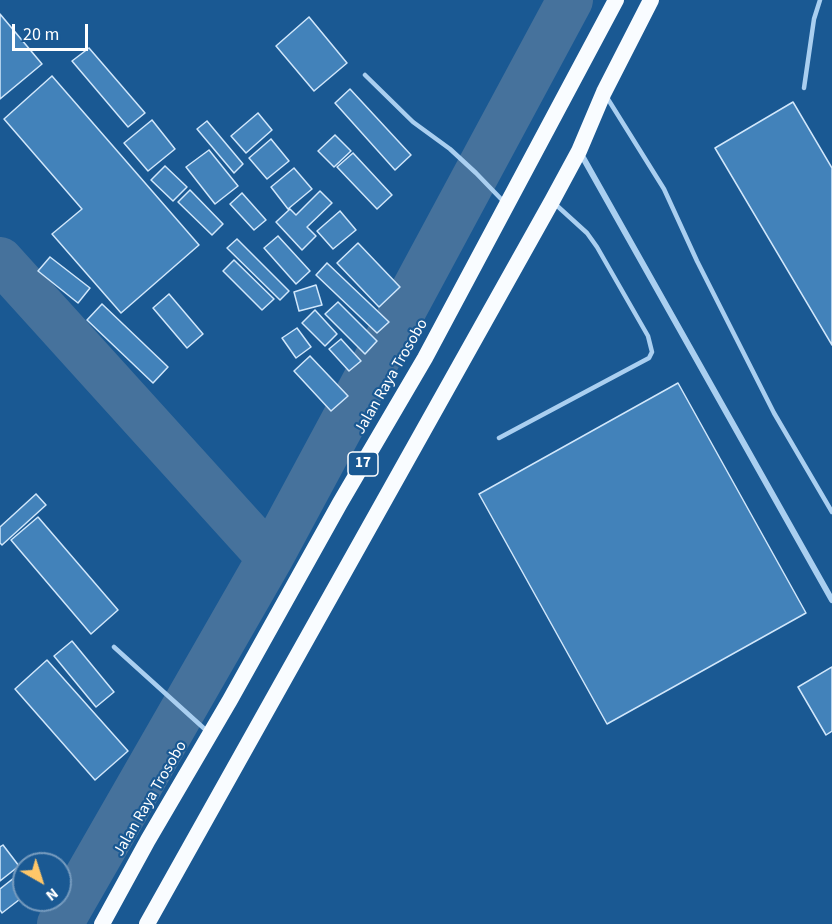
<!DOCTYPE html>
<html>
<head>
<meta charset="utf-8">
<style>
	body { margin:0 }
	#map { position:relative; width:832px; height:924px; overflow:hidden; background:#1a5993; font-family:"Source Sans 3",sans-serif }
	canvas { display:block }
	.north { position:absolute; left:12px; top:852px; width:60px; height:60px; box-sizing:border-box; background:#1a5993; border:2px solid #769bbe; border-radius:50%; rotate:141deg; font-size:16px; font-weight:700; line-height:24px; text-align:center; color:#fff }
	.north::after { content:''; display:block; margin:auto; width:21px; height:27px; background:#ffc769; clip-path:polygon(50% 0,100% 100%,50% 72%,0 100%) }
	.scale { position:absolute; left:12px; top:24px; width:76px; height:27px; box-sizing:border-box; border:3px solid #fff; border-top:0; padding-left:8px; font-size:18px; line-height:21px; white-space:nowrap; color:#fff; -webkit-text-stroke:4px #1a5993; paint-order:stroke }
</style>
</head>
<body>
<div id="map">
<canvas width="832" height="924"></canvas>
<div class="north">N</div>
<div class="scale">20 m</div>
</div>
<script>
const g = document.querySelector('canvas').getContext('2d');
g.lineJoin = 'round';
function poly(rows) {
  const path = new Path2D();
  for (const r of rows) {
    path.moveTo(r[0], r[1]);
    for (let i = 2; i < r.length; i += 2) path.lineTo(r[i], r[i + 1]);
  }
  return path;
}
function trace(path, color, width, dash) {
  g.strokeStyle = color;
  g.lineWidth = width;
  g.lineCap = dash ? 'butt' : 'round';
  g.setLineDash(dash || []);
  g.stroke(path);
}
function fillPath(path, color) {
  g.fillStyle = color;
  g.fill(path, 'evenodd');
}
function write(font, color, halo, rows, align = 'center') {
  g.font = font + ' "Source Sans 3",sans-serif';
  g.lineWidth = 4.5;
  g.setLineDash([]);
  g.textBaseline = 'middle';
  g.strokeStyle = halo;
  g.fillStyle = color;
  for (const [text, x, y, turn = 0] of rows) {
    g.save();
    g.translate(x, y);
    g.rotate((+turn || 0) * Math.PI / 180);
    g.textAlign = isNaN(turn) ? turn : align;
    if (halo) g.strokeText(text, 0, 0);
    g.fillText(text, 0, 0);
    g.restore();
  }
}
trace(poly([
	[0,260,270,558],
	[60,924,270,558,570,0]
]), '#46729c', 46);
const building = poly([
	[0,14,42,64,0,99,0,14],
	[309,17,347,63,314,91,276,46,309,17],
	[89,48,145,113,128,127,72,61,89,48],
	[52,76,199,245,121,313,52,234,82,209,4,119,52,76],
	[350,89,411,155,395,170,335,103,350,89],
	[793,102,832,168,832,345,715,148,793,102],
	[258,113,272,130,246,153,231,136,258,113],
	[152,120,175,149,148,171,124,143,152,120],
	[207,121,243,164,234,173,197,129,207,121],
	[335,135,351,151,334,167,318,151,335,135],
	[271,139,289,161,267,179,249,158,271,139],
	[209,150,238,186,215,204,186,167,209,150],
	[353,153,392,195,377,209,337,167,353,153],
	[165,166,187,187,173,201,151,180,165,166],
	[294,168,312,189,288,209,271,187,294,168],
	[190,190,223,224,212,235,178,202,190,190],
	[320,191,332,203,307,227,316,236,302,250,276,222,290,209,296,215,320,191],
	[242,193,266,220,254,230,230,204,242,193],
	[340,211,356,230,333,249,317,231,340,211],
	[278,236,310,271,296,284,264,248,278,236],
	[237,239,289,291,280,300,227,248,237,239],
	[358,243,400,287,379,307,337,263,358,243],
	[50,257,90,288,78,303,38,271,50,257],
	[234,260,274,299,262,310,223,271,234,260],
	[327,263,389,322,377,333,316,275,327,263],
	[316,285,322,305,299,311,294,292,316,285],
	[169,294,203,334,187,348,153,308,169,294],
	[338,302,377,341,365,354,325,314,338,302],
	[102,304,168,367,153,383,87,320,102,304],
	[315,310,337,334,325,346,302,323,315,310],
	[297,328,311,347,296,358,282,338,297,328],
	[341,339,361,361,349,371,329,349,341,339],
	[310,356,348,396,331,411,294,371,310,356],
	[678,383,806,613,607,724,479,494,678,383],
	[36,494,46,505,2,545,0,543,0,527,36,494],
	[38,517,118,610,91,634,11,540,38,517],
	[72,641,114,692,96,707,54,656,72,641],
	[47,660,128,751,95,780,15,689,47,660],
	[832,667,832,731,826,735,798,687,832,667],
	[3,845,19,866,0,881,0,847,3,845],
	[24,870,24,896,2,913,0,910,0,889,24,870]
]);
fillPath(building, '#4282ba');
trace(building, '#d1e7fb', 1.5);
trace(poly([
	[365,75,413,122,450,149,476,173,504,202],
	[804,88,814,19,820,0],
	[606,96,664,189,697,261,774,413,832,512],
	[499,438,649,358,652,352,648,336,597,247,587,233,554,203],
	[114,647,208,732]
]), '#aacff0', 4.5);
trace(poly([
	[581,154,832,600]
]), '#aacff0', 6);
trace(poly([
	[102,924,148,840,230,700,340,503,425,358,616,0],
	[147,924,552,201,579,151,604,92,651,0]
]), '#f9fcff', 16);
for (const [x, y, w] of [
	[363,464,30]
]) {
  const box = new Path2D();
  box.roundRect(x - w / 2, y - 12, w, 24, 4.5);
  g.fillStyle = '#1a5993';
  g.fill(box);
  trace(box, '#fff', 1.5);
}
write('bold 15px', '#fff', null, [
	["17",363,464]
]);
write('16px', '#fff', '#1a5993', [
	["Jalan Raya Trosobo",392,377,-60],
	["Jalan Raya Trosobo",151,799,-60]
]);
</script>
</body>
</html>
